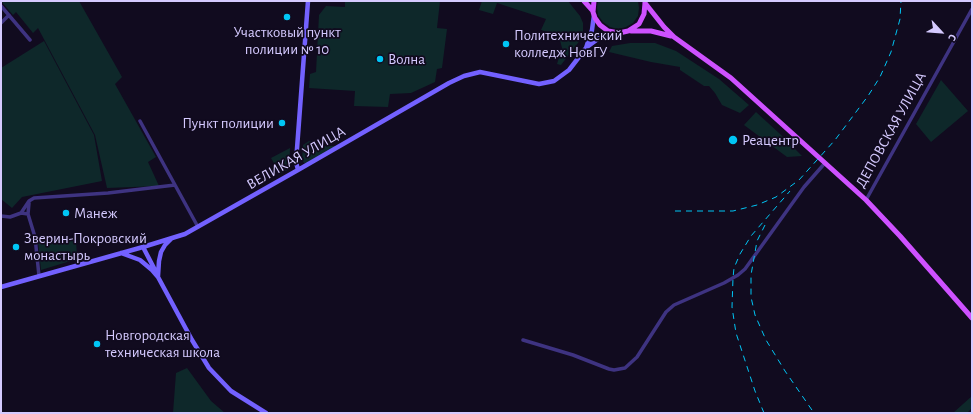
<!DOCTYPE html>
<html>
<head>
<meta charset="utf-8">
<style>
	body { margin:0 }
	#map { position:relative; width:973px; height:414px; overflow:hidden; background:#110b1f; font-family:"Alegreya Sans",sans-serif }
	canvas { display:block }
	.frame { position:absolute; inset:0; border:2px solid #d5caff; pointer-events:none }
	.north { position:absolute; left:921px; top:12px; width:40px; height:40px; -webkit-text-stroke:3px #110b1f; paint-order:stroke; rotate:116deg; font-size:11px; font-weight:700; line-height:16px; text-align:center; color:#d5caff }
	.north::after { content:''; display:block; margin:auto; width:14px; height:18px; background:#d5caff; clip-path:polygon(50% 0,100% 100%,50% 72%,0 100%) }
</style>
</head>
<body>
<div id="map">
<canvas width="973" height="414"></canvas>
<div class="frame"></div>
<div class="north">С</div>
</div>
<script>
const g = document.querySelector('canvas').getContext('2d');
g.lineJoin = 'round';
function fillPath(path, color) {
  g.fillStyle = color;
  g.fill(path, 'evenodd');
}
function poly(rows) {
  const path = new Path2D();
  for (const r of rows) {
    path.moveTo(r[0], r[1]);
    for (let i = 2; i < r.length; i += 2) path.lineTo(r[i], r[i + 1]);
  }
  return path;
}
function trace(path, color, width, dash) {
  g.strokeStyle = color;
  g.lineWidth = width;
  g.lineCap = dash ? 'butt' : 'round';
  g.setLineDash(dash || []);
  g.stroke(path);
}
function write(font, color, halo, rows, align = 'center') {
  g.font = font + ' "Alegreya Sans",sans-serif';
  g.lineWidth = 3.5;
  g.setLineDash([]);
  g.textBaseline = 'middle';
  g.strokeStyle = halo;
  g.fillStyle = color;
  for (const [text, x, y, turn = 0] of rows) {
    g.save();
    g.translate(x, y);
    g.rotate((+turn || 0) * Math.PI / 180);
    g.textAlign = isNaN(turn) ? turn : align;
    if (halo) g.strokeText(text, 0, 0);
    g.fillText(text, 0, 0);
    g.restore();
  }
}
fillPath(poly([
	[1,1,79,1,122,77,115,84,156,157,148,162,159,186,107,188,95,135,38,28,33,33,16,12,13,15],
	[345,1,440,1,437,28,447,29,442,68,437,69,435,82,411,93,390,94,388,107,354,106,355,91,309,88,310,74,316,72,319,15,326,6,345,7],
	[482,1,568,1,580,16,583,23,583,31,581,39,561,65,557,64,562,48,559,36,541,30,546,19,497,3,493,14,479,10],
	[598,1,638,1,639,8,638,16,633,23,626,27,618,29,610,27,603,22,598,15,597,7],
	[44,41,94,135,102,181,22,197,12,208,1,199,1,68],
	[630,43,655,43,676,51,719,79,749,105,740,113,722,105,715,93,709,86,704,86,680,70,680,67,651,62,609,52,612,46],
	[941,80,968,111,931,142,916,124],
	[756,112,779,133,802,156,787,157,744,125],
	[309,141,324,146,337,146,307,163,304,163,302,160,303,145],
	[290,148,289,169,280,174,271,158],
	[76,239,77,259,41,270,38,241],
	[187,368,211,401,225,413,173,413,176,373],
	[972,396,972,408,967,413,953,413]
]), '#0e282a');
trace(poly([
	[1,6,30,40],
	[1,23,9,15],
	[140,121,198,227],
	[866,200,972,9],
	[29,203,28,214,35,237,39,276],
	[21,213,29,201,34,198,108,193,175,185],
	[1,216,10,217,21,213,28,214],
	[523,340,573,355,609,369,614,370,625,368,637,357,666,312,674,305,724,283,738,275,745,269,804,187,825,163]
]), '#3e3381', 3.5);
trace(poly([
	[587,47,602,36,614,33],
	[298,170,296,162,308,1],
	[143,247,155,270],
	[121,253,140,260,152,270,158,277,192,340,209,368,231,391,266,413],
	[158,276,159,261,161,252,165,245,171,239],
	[1,287,143,247,185,234,298,170,449,83,464,76,480,72,539,84,554,81,569,70,586,48,592,30,594,15]
]), '#7361ff', 4.5);
trace(poly([
	[584,1,593,11],
	[594,1,593,12,595,18,600,25,608,31,619,33,628,31,639,24,644,14,645,3],
	[645,3,664,27,674,37,731,78,866,200,900,236,972,318],
	[631,31,651,31,671,36]
]), '#ce51ff', 5);
trace(poly([
	[675,211,733,211,757,205,776,197,799,180,835,140,868,96,880,77,891,52,900,19,901,1],
	[765,225,757,241,751,275,751,297,755,315,766,340,785,371,814,413],
	[764,413,755,391,736,333,732,307,733,278,734,268,740,254,751,236,790,191]
]), '#00c6f5', 1, [6, 5]);
for (const [x, y, r, color] of [
	[287,17,4,"#00c6f5"],
	[506,44,4,"#00c6f5"],
	[380,59,4,"#00c6f5"],
	[282,123,4,"#00c6f5"],
	[733,140,5,"#00c6f5"],
	[66,213,4,"#00c6f5"],
	[16,247,4,"#00c6f5"],
	[97,344,4,"#00c6f5"]
]) {
  const dot = new Path2D();
  dot.arc(x, y, r, 0, 2 * Math.PI);
  g.fillStyle = color;
  g.fill(dot);
  trace(dot, '#110b1f', 1.5);
}
write('15px', '#d5caff', '#110b1f', [
	["Участковый пункт",287,32,"center"],
	["полиции № 10",287,49,"center"],
	["Политехнический",514,35],
	["колледж НовГУ",514,52],
	["Волна",388,59],
	["Пункт полиции",274,123,"right"],
	["Реацентр",742,140],
	["Манеж",74,213],
	["Зверин-Покровский",24,238],
	["монастырь",24,255],
	["Новгородская",105,335],
	["техническая школа",105,352]
], 'left');
write('15px', '#d5caff', '#110b1f', [
	["ДЕПОВСКАЯ УЛИЦА",891,130,-61],
	["ВЕЛИКАЯ УЛИЦА",296,158,-30]
]);
</script>
</body>
</html>
